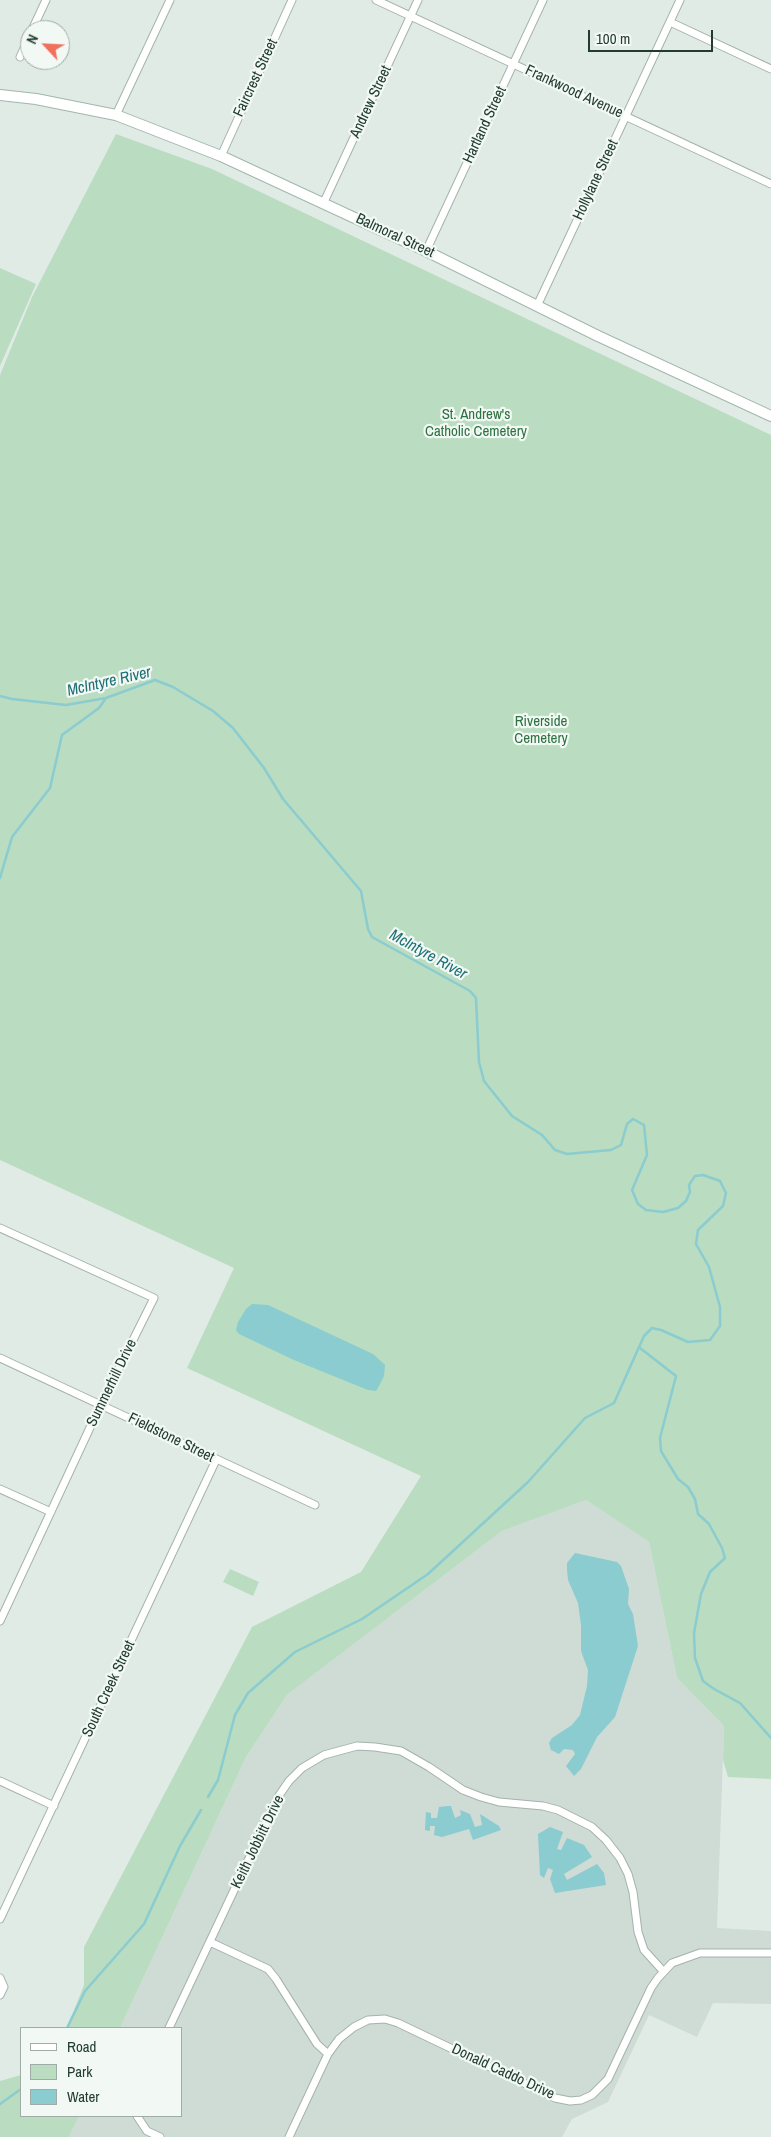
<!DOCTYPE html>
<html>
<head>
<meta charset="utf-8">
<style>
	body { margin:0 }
	#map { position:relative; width:771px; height:2137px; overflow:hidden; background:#e1ebe6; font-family:"Archivo Narrow",sans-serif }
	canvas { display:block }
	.legend { position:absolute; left:20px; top:2027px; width:162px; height:90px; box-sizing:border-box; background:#f2f8f4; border:1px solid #9fada6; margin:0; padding:6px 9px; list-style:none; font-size:15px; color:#223c32 }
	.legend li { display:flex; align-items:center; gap:10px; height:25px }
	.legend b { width:25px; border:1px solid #9fada6 }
	.north { position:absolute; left:20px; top:20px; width:50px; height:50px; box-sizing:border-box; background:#f2f8f4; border:1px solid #9fada6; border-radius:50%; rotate:295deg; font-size:14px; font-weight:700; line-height:20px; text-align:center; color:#223c32 }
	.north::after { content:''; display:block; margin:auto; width:18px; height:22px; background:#ef715c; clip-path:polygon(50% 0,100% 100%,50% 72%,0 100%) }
	.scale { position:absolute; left:588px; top:30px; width:125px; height:22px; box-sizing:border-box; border:2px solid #223c32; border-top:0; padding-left:6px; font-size:15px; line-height:18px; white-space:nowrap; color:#223c32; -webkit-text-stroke:4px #f2f8f4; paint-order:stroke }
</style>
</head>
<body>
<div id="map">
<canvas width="771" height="2137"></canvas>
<ul class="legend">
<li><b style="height:6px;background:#fff"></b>Road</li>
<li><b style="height:14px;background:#badcc0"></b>Park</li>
<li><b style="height:14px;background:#8acccf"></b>Water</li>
</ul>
<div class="north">N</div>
<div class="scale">100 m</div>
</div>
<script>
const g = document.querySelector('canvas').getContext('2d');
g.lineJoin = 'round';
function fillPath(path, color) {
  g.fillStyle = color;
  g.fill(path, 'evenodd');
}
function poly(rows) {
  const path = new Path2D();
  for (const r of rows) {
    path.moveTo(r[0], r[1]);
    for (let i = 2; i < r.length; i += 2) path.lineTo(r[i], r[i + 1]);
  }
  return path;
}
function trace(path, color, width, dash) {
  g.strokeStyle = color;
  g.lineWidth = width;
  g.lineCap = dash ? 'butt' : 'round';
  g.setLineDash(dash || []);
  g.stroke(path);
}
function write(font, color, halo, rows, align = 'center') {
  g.font = font + ' "Archivo Narrow",sans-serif';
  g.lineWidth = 4.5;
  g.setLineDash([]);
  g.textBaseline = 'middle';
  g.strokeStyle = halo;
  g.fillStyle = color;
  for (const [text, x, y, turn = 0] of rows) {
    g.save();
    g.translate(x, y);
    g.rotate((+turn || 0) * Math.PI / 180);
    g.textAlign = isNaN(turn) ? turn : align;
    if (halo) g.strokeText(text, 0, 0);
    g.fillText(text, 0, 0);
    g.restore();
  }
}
fillPath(poly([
	[586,1500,649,1542,677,1678,724,1726,717,1928,771,1931,771,2004,713,2003,697,2037,649,2015,608,2102,572,2119,562,2137,69,2137,79,2116,181,2116,181,2028,120,2028,246,1757,287,1695,502,1531]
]), '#cfdbd5');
fillPath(poly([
	[116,134,212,169,771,435,771,1779,728,1777,723,1760,724,1726,677,1678,649,1542,586,1500,502,1531,287,1695,246,1757,120,2028,67,2028,84,1985,84,1947,252,1627,361,1572,421,1476,187,1368,234,1268,0,1160,0,375,32,297],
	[0,268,36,284,0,366],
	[230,1569,259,1582,253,1596,223,1582],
	[21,2075,21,2116,79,2116,69,2137,0,2137,0,2081]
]), '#badcc0');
fillPath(poly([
	[252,1304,268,1305,373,1354,385,1365,384,1376,379,1386,376,1391,368,1390,294,1360,239,1334,236,1330,238,1322,246,1309],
	[575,1553,617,1562,621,1566,629,1589,628,1604,633,1614,638,1646,615,1717,597,1737,581,1769,574,1776,566,1766,575,1754,573,1750,564,1749,559,1754,551,1750,549,1743,552,1738,572,1725,580,1715,587,1686,588,1670,581,1651,581,1625,578,1603,568,1580,567,1570,567,1563],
	[448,1806,451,1806,455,1818,461,1815,460,1810,470,1814,475,1827,482,1825,480,1814,499,1826,501,1830,473,1840,469,1829,442,1837,434,1835,435,1826,430,1826,430,1831,425,1830,426,1812,431,1813,431,1818,437,1818,439,1807],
	[550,1827,563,1832,557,1849,561,1850,567,1838,584,1845,592,1857,564,1874,567,1880,597,1864,604,1873,606,1885,555,1893,550,1879,553,1870,548,1868,544,1878,540,1875,538,1834]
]), '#8acccf');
trace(poly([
	[0,696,12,699,66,705,106,698,155,680,173,687,213,711,233,728,264,768,283,799,361,891,368,929,372,937,470,991,476,998,479,1062,484,1081,512,1116,542,1135,555,1150,567,1154,611,1150,621,1145,627,1124,633,1119,644,1125,647,1155,632,1190,638,1204,646,1210,663,1212,678,1208,686,1201,690,1192,689,1185,695,1176,703,1175,720,1181,726,1193,723,1206,698,1230,696,1244,709,1267,720,1307,720,1326,710,1340,688,1342,661,1330,652,1328,644,1336,614,1403,585,1418,528,1482,428,1574,362,1619,295,1652,248,1693,235,1715,218,1780,208,1797],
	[0,878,12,837,50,788,62,735,99,708,106,698],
	[640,1348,676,1376,660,1438,661,1451,678,1479,688,1487,695,1499,698,1514,709,1524,722,1548,725,1558,710,1572,701,1594,694,1633,695,1658,703,1681,714,1689,740,1703,771,1738],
	[67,2028,85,1991,144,1924,180,1846,201,1810],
	[0,2104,21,2089]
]), '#8acccf', 2.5);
const street = poly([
	[376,0,771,184],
	[670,22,771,69],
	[32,30,46,0],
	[20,57,30,35],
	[116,115,170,0],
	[221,156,292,0],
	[323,204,418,0],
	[426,251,543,0],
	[537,306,680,0],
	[0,1228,154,1298,101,1404,0,1621],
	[0,1358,315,1505],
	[0,1489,51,1512],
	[0,1781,54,1806],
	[0,1919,216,1460],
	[210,1942,268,1969,276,1979,317,2044,328,2054],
	[0,1978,4,1987,0,1995],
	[169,2028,278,1797,289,1781,302,1768,324,1755,357,1746,375,1747,401,1751,429,1767,463,1790,481,1797,499,1802,543,1806,558,1810,592,1827,606,1840,620,1858,628,1874,633,1892,638,1932,644,1950,663,1971],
	[137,2116,147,2131,160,2137],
	[289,2137,328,2054,339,2039,354,2027,368,2020,385,2019,398,2023,555,2098,570,2101,581,2100,592,2095,608,2079,651,1988,658,1978,672,1963,700,1953,771,1953]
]);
const secondary = poly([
	[0,95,36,99,116,115,221,156,426,251,598,336,771,416]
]);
trace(street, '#a4b3ac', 9);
trace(secondary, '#a0b7ad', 12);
trace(street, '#fff', 7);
trace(secondary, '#fff', 10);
write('15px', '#223c32', '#f2f8f4', [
	["Faircrest Street",256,78,-65],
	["Frankwood Avenue",574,92,25],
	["Andrew Street",371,102,-65],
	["Hartland Street",485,125,-65],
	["Hollylane Street",596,180,-65],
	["Balmoral Street",395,236,25],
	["Summerhill Drive",112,1383,-64],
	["Fieldstone Street",171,1438,26],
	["South Creek Street",109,1689,-65],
	["Keith Jobbitt Drive",258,1842,-64],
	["Donald Caddo Drive",503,2072,25]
]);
write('15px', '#2d7241', '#f2f8f4', [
	["St. Andrew's",476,415],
	["Catholic Cemetery",476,432],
	["Riverside",541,722],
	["Cemetery",541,739]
]);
write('italic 16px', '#1d7076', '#f2f8f4', [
	["McIntyre River",109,682,-13],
	["McIntyre River",428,955,29]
]);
</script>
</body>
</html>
